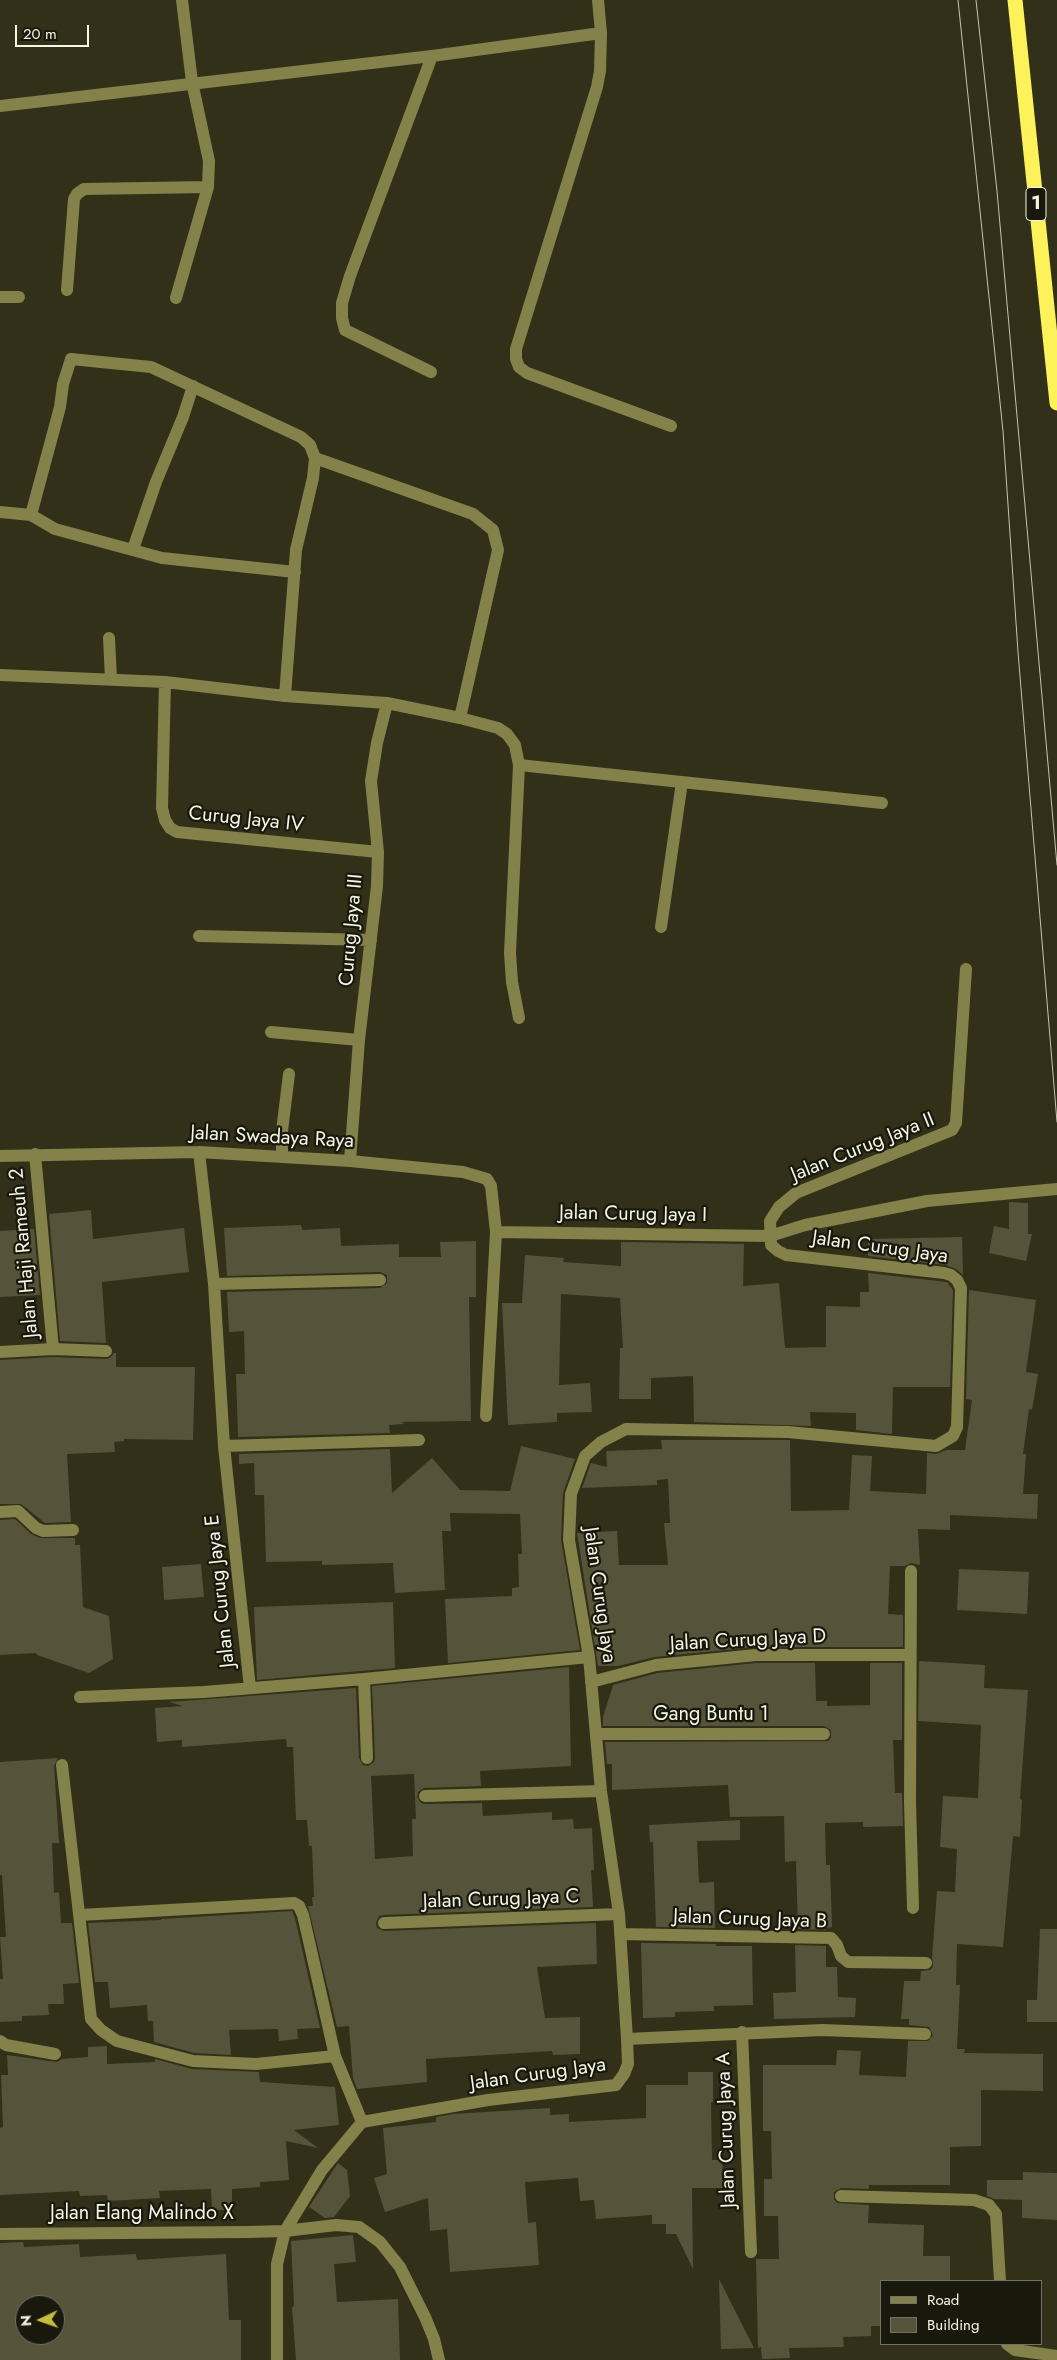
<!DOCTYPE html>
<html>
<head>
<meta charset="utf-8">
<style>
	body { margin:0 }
	#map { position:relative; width:1057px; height:2360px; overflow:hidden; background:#323018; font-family:Jost,sans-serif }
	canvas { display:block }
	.legend { position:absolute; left:880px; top:2280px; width:162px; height:65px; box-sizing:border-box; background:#19180d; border:1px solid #717164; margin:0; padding:6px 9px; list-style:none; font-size:15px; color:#f6f6e7 }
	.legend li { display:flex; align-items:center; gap:10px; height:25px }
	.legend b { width:25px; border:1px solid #717164 }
	.north { position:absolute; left:15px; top:2295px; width:50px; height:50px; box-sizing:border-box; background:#19180d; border:1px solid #717164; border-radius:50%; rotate:267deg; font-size:14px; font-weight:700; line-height:20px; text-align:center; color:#f6f6e7 }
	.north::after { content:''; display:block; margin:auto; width:18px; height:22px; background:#c5bc3d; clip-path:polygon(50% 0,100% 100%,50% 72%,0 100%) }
	.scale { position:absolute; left:15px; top:25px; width:74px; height:22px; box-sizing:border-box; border:2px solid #f6f6e7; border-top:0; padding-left:6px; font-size:15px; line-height:18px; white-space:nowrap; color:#f6f6e7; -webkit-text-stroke:4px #19180d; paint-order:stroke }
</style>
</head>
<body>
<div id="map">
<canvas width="1057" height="2360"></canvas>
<ul class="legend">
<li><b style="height:6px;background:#84814a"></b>Road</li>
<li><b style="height:14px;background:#55543a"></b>Building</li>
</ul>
<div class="north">N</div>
<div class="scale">20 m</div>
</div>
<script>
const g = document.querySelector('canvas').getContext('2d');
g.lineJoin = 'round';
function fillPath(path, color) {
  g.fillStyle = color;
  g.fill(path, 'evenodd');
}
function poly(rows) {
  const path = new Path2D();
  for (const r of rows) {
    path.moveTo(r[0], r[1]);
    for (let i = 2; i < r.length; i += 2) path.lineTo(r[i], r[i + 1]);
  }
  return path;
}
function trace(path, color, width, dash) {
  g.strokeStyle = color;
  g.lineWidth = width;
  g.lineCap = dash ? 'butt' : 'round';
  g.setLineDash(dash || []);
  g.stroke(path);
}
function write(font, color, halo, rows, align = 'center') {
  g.font = font + ' Jost,sans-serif';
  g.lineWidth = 4.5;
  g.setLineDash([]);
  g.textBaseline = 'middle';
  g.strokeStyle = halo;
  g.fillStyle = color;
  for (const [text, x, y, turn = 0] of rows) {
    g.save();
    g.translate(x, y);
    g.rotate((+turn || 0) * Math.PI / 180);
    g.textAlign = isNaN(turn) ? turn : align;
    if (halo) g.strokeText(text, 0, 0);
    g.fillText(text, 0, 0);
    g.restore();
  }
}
fillPath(poly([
	[1009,1202,1028,1203,1028,1234,1032,1234,1026,1261,989,1253,994,1226,1009,1229],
	[91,1210,93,1239,184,1228,189,1272,102,1282,106,1343,60,1341,49,1214],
	[301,1225,302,1230,340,1228,341,1246,399,1244,399,1257,441,1257,440,1242,476,1241,476,1297,469,1297,471,1421,402,1422,404,1424,389,1425,390,1433,238,1437,236,1374,245,1374,244,1331,229,1332,227,1292,380,1288,387,1283,387,1275,380,1272,227,1276,224,1228],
	[34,1229,40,1295,0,1297,0,1231],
	[962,1237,963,1275,956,1269,946,1265,868,1256,868,1239],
	[621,1242,744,1244,743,1286,779,1283,785,1348,826,1347,826,1306,860,1307,860,1292,869,1292,868,1273,947,1282,953,1290,950,1387,893,1387,892,1434,856,1430,856,1413,810,1412,811,1426,694,1422,693,1376,651,1378,651,1399,619,1399,620,1348,623,1348,620,1298,561,1294,559,1385,590,1383,592,1412,557,1413,557,1422,508,1425,502,1303,522,1303,525,1255,564,1258,563,1262,621,1266],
	[969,1290,1036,1300,1026,1372,1038,1374,1032,1410,1029,1409,1023,1454,1026,1454,1023,1494,1038,1494,1037,1519,950,1515,950,1530,918,1529,920,1565,911,1563,905,1566,890,1566,888,1614,903,1615,903,1647,755,1647,655,1657,618,1666,598,1666,577,1533,617,1531,619,1565,668,1565,664,1523,670,1523,668,1479,657,1480,657,1485,582,1488,591,1463,607,1467,606,1451,662,1449,661,1440,790,1440,791,1511,849,1510,852,1455,872,1456,870,1491,926,1494,927,1453,936,1454,946,1450,965,1450,972,1400,966,1399],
	[114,1353,116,1353,116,1367,195,1367,193,1440,124,1439,124,1441,114,1442,115,1452,67,1454,71,1522,45,1523,21,1504,0,1504,0,1360,53,1357,106,1359,110,1358],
	[521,1446,575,1459,563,1493,561,1540,580,1650,448,1663,445,1599,512,1596,512,1588,519,1587,518,1554,522,1554,520,1514,450,1513,451,1531,442,1531,445,1590,395,1593,393,1563,322,1565,322,1561,266,1562,264,1495,255,1495,254,1463,239,1464,239,1454,390,1449,392,1493,432,1458,460,1490,510,1491],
	[15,1519,31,1534,40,1538,75,1538,75,1545,80,1545,83,1607,109,1616,113,1659,89,1673,37,1655,36,1653,0,1655,0,1520],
	[201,1564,204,1597,164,1600,162,1567],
	[959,1569,1029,1572,1027,1614,957,1610],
	[393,1602,395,1668,257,1680,254,1607],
	[919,1661,985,1665,984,1688,1028,1690,1020,1799,1022,1800,1020,1837,1013,1836,1003,1947,957,1944,956,1985,960,1985,957,2049,965,2049,964,2053,1043,2054,1043,2091,981,2090,981,2146,950,2147,950,2185,869,2185,869,2189,841,2188,834,2192,834,2199,837,2203,869,2205,868,2223,924,2225,923,2256,950,2256,950,2281,881,2281,881,2326,871,2326,871,2336,843,2337,844,2347,789,2348,790,2358,762,2359,761,2347,758,2348,756,2259,779,2259,778,2216,764,2216,764,2179,772,2179,771,2131,763,2131,763,2065,836,2065,837,2050,861,2051,859,2075,906,2077,908,2041,928,2041,933,2035,929,2027,909,2025,909,2019,901,2019,904,1981,920,1981,921,1971,930,1970,933,1967,932,1958,937,1891,955,1892,957,1849,940,1847,943,1796,978,1798,981,1725,918,1721],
	[756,1663,815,1663,816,1701,827,1701,827,1706,870,1705,870,1663,902,1663,902,1740,893,1740,895,1793,902,1793,903,1826,863,1827,863,1822,825,1823,826,1865,830,1865,832,1927,825,1928,825,1930,798,1929,796,1861,785,1862,784,1816,730,1817,728,1785,612,1790,612,1764,607,1764,605,1742,828,1741,831,1738,831,1730,824,1726,603,1726,603,1717,613,1685,657,1673],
	[569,1667,571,1766,480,1771,481,1786,424,1788,418,1792,417,1797,421,1803,425,1804,482,1803,483,1816,552,1812,552,1820,573,1819,574,1829,592,1828,594,1870,591,1870,593,1907,384,1915,379,1916,376,1923,377,1928,384,1931,596,1923,597,1964,537,1967,545,2018,580,2017,580,2054,553,2055,552,2051,426,2059,427,2082,357,2089,353,2078,349,2026,337,2027,308,1906,313,1906,312,1897,314,1897,312,1846,309,1846,307,1820,296,1820,293,1747,287,1747,286,1739,182,1747,182,1740,157,1742,155,1708,183,1706,169,1702,356,1688,359,1758,363,1765,368,1766,374,1762,375,1758,372,1686],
	[414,1774,416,1819,412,1819,413,1856,375,1859,371,1776],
	[58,1758,54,1766,59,1843,52,1843,54,1893,59,1892,61,1923,72,1923,79,1983,63,1984,64,2004,48,2004,49,2015,22,2016,22,2021,0,2022,0,1979,3,1979,0,1937,6,1937,2,1875,0,1875,0,1762],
	[740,1820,740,1840,697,1841,699,1883,714,1882,715,1928,656,1927,653,1842,650,1842,649,1825],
	[292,1911,295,1918,320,2028,297,2029,298,2039,279,2041,278,2029,229,2030,231,2055,194,2053,154,2042,153,2021,148,2021,147,2005,110,2008,108,1982,95,1982,88,1923,161,1920,161,1919],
	[1040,1929,1057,1929,1057,2022,1027,2022,1027,2000,1037,2000],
	[641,1943,716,1944,716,1946,752,1946,753,2005,714,2006,714,2011,675,2012,675,2017,643,2018],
	[795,1945,826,1946,826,1967,837,1967,838,1997,856,1998,855,2017,774,2019,773,1993,796,1992],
	[107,2046,107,2064,155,2062,155,2059,192,2069,259,2072,260,2082,335,2087,339,2125,294,2130,318,2148,286,2141,289,2180,260,2182,260,2187,232,2189,232,2210,212,2210,211,2189,159,2191,160,2198,108,2201,107,2195,80,2196,79,2191,0,2195,0,2128,3,2127,1,2075,8,2075,7,2055,57,2062,62,2059,88,2057,88,2047],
	[688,2072,713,2072,713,2102,711,2102,712,2160,722,2160,723,2188,692,2188,693,2269,676,2234,666,2234,666,2224,652,2224,652,2215,596,2219,594,2200,580,2201,578,2178,525,2182,528,2223,536,2222,539,2265,450,2272,447,2229,430,2231,428,2198,385,2212,374,2178,387,2174,383,2128,436,2122,436,2117,453,2114,550,2108,550,2115,569,2114,569,2122,646,2118,646,2085,688,2085],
	[338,2163,347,2170,350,2196,334,2217,325,2218,309,2207],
	[1023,2172,1057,2173,1057,2220,1022,2218,1022,2200,994,2199,987,2196,987,2180,1023,2180],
	[353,2235,356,2262,334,2264,337,2302,398,2299,400,2360,296,2360,292,2307,294,2306,291,2241],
	[23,2242,24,2247,79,2244,80,2257,136,2254,137,2260,226,2254,229,2320,241,2320,241,2360,0,2360,0,2243],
	[25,2305,55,2305,55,2335,25,2335],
	[719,2279,754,2348,721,2349]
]), '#55543a');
trace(poly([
	[598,0,601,33,600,71,597,87,516,349,516,359,519,367,527,373,671,426],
	[0,106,432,56,601,33],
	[67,290,74,199,77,194,84,189,208,187],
	[0,297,19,297],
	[176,298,208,187,209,161,192,82,182,0],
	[431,372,345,330,342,318,342,303,350,276,432,56],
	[315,458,473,514,493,530,498,550,460,718],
	[0,512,31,515,55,529,162,558,295,572],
	[31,515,60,407,63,384,71,359,151,367,301,437,310,445,315,458,313,478,296,550,285,696],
	[133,549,156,482,183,417,193,386],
	[109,638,111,679],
	[0,675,165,682,285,696,387,703,460,718,498,728,507,734,515,745,519,765,510,953,512,982,519,1018],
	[165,682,162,808,165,820,170,828,177,832,378,852],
	[519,765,882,803],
	[661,927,682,782],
	[199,936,371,940],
	[271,1032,359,1040],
	[199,1152,214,1284,224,1446,250,1688],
	[35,1154,53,1349],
	[0,1156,199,1152,350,1161,463,1172,487,1179,491,1186,496,1232,486,1416],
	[282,1157,282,1131,289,1074],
	[350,1161,359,1040,377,886,378,852,371,781,377,743,387,703],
	[496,1232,770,1236,805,1225,927,1201,1057,1189],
	[214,1284,380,1280],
	[0,1352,53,1349,106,1351],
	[224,1446,419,1440],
	[0,1512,18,1511,36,1528,43,1531,73,1530],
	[911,1571,910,1802,913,1908],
	[364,1679,367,1758],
	[591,1682,656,1665,756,1655,909,1655],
	[80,1697,204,1692,364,1679,589,1657],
	[597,1734,824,1734],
	[62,1765,91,2019,101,2030,117,2041,193,2061,256,2064,335,2056,362,2122],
	[425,1796,601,1791],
	[80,1915,294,1903,299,1906,303,1915,335,2056],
	[384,1923,619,1914],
	[620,1934,831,1938,837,1945,841,1956,848,1962,926,1963],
	[742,2032,751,2252],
	[627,2039,822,2030,925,2034],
	[0,2041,6,2045,55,2054],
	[841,2196,974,2200,989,2205,996,2214,1000,2281],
	[0,2234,247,2232,285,2231,336,2225,359,2227,380,2242,400,2267,425,2317,434,2339,439,2360],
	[1007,2344,1015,2350,1057,2356],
	[277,2360,277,2264,285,2231,322,2170,362,2122,488,2100,616,2085,624,2074,628,2064,627,2039,619,1914,601,1791,589,1657,569,1540,571,1494,585,1456,601,1442,626,1429,788,1432,936,1446,953,1436,957,1427,961,1288,957,1280,951,1275,944,1273,786,1255,778,1251,771,1245,770,1221,779,1207,796,1193,952,1130,956,1123,966,969]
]), '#84814a', 12);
trace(poly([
	[1015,0,1057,403]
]), '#fdf25a', 15);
trace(poly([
	[958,0,1003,431,1018,652,1057,1122],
	[976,0,997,191,1057,865]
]), '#c5c5b3', 1);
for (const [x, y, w] of [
	[1036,204,20]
]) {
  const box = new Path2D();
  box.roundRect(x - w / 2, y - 16.5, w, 33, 4);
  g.fillStyle = '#19180d';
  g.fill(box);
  trace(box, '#f6f6e7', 1);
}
write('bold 19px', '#f6f6e7', null, [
	["1",1036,204]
]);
write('20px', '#f6f6e7', '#19180d', [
	["Curug Jaya IV",246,820,6],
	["Curug Jaya III",352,930,-85],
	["Jalan Swadaya Raya",272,1138,3],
	["Jalan Curug Jaya II",863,1148,-22],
	["Jalan Curug Jaya I",633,1215,1],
	["Jalan Curug Jaya",880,1248,8],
	["Jalan Haji Rameuh 2",25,1253,-95],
	["Jalan Curug Jaya E",221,1591,-96],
	["Jalan Curug Jaya",599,1595,82],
	["Jalan Curug Jaya D",748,1641,-3],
	["Gang Buntu 1",711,1715],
	["Jalan Curug Jaya C",501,1900,-2],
	["Jalan Curug Jaya B",750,1920,2],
	["Jalan Curug Jaya",538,2075,-8],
	["Jalan Curug Jaya A",727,2130,-92],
	["Jalan Elang Malindo X",142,2214]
]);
</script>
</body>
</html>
